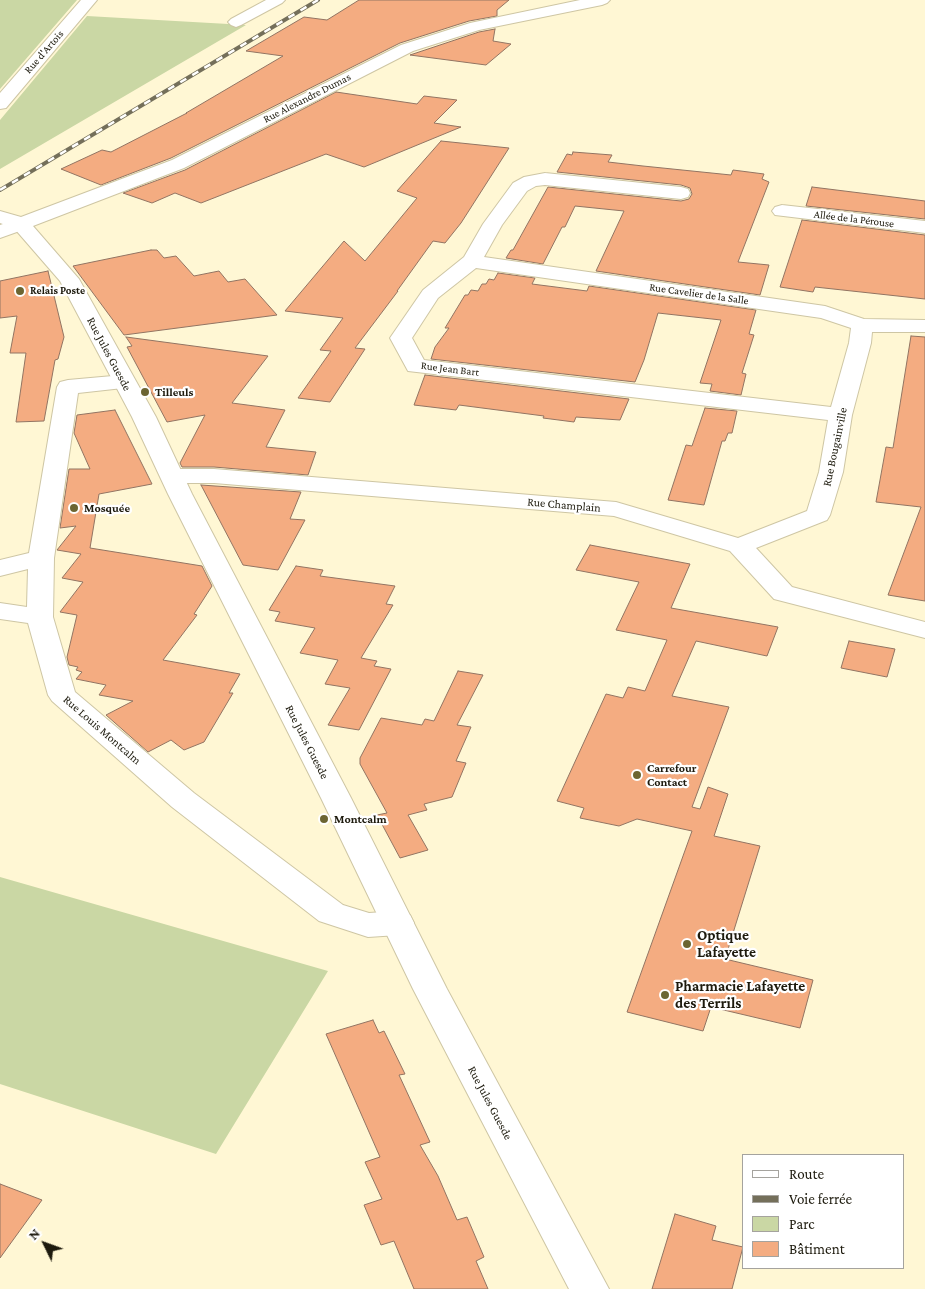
<!DOCTYPE html>
<html>
<head>
<meta charset="utf-8">
<style>
	body { margin:0 }
	#map { position:relative; width:925px; height:1289px; overflow:hidden; background:#fff7d4; font-family:"Crimson Pro",serif }
	canvas { display:block }
	.legend { position:absolute; left:742px; top:1154px; width:162px; height:115px; box-sizing:border-box; background:#fff; border:1px solid #a5a39e; margin:0; padding:6px 9px; list-style:none; font-size:15px; color:#1d1a0d }
	.legend li { display:flex; align-items:center; gap:10px; height:25px }
	.legend b { width:25px; border:1px solid #a5a39e }
	.north { position:absolute; left:20px; top:1219px; width:50px; height:50px; -webkit-text-stroke:4px #fff; paint-order:stroke; rotate:312deg; font-size:14px; font-weight:700; line-height:20px; text-align:center; color:#1d1a0d }
	.north::after { content:''; display:block; margin:auto; width:18px; height:22px; background:#1d1a0d; clip-path:polygon(50% 0,100% 100%,50% 72%,0 100%) }
</style>
</head>
<body>
<div id="map">
<canvas width="925" height="1289"></canvas>
<ul class="legend">
<li><b style="height:6px;background:#fff"></b>Route</li>
<li><b style="height:6px;background:#746f5a"></b>Voie ferrée</li>
<li><b style="height:14px;background:#cad7a4"></b>Parc</li>
<li><b style="height:14px;background:#f4ac81"></b>Bâtiment</li>
</ul>
<div class="north">N</div>
</div>
<script>
const g = document.querySelector('canvas').getContext('2d');
g.lineJoin = 'round';
function fillPath(path, color) {
  g.fillStyle = color;
  g.fill(path, 'evenodd');
}
function poly(rows) {
  const path = new Path2D();
  for (const r of rows) {
    path.moveTo(r[0], r[1]);
    for (let i = 2; i < r.length; i += 2) path.lineTo(r[i], r[i + 1]);
  }
  return path;
}
function trace(path, color, width, dash) {
  g.strokeStyle = color;
  g.lineWidth = width;
  g.lineCap = dash ? 'butt' : 'round';
  g.setLineDash(dash || []);
  g.stroke(path);
}
function write(font, color, halo, rows, align = 'center') {
  g.font = font + ' "Crimson Pro",serif';
  g.lineWidth = 4.5;
  g.setLineDash([]);
  g.textBaseline = 'middle';
  g.strokeStyle = halo;
  g.fillStyle = color;
  for (const [text, x, y, turn = 0] of rows) {
    g.save();
    g.translate(x, y);
    g.rotate((+turn || 0) * Math.PI / 180);
    g.textAlign = isNaN(turn) ? turn : align;
    if (halo) g.strokeText(text, 0, 0);
    g.fillText(text, 0, 0);
    g.restore();
  }
}
fillPath(poly([
	[0,0,77,0,0,89],
	[87,16,246,25,0,169,0,120],
	[0,877,328,971,216,1154,0,1084]
]), '#cad7a4');
const building = poly([
	[359,0,509,0,497,10,497,16,469,21,400,43,171,158,101,185,61,169,102,150,111,152,187,113,186,113,283,56,246,51,304,17,327,20,359,0],
	[495,29,493,41,511,44,486,65,410,55,479,32,495,29],
	[336,92,417,104,424,96,457,100,434,123,461,127,364,167,326,154,201,203,175,193,152,203,123,193,185,170,336,92],
	[441,141,509,148,461,223,445,243,433,241,397,291,398,291,355,348,365,349,330,402,298,398,331,351,320,350,343,318,285,311,344,241,365,261,417,198,397,191,441,141],
	[573,152,612,155,608,162,643,166,731,175,733,170,764,174,762,179,769,182,738,262,769,265,760,295,596,271,624,211,575,206,565,227,562,227,543,264,506,258,511,250,513,250,548,187,681,201,689,199,692,194,690,188,681,185,557,172,567,154,572,155,573,152],
	[812,187,925,201,925,219,806,206,812,187],
	[802,220,925,235,925,299,815,287,813,292,780,287,802,220],
	[151,250,157,250,164,258,176,256,194,276,219,271,228,282,245,279,277,315,124,335,73,266,151,250],
	[48,271,64,337,58,359,55,360,44,421,16,422,26,353,10,353,17,316,0,318,0,281,48,271],
	[498,273,535,278,532,284,587,291,589,286,756,310,749,334,754,335,742,373,746,374,741,395,710,391,712,384,700,383,721,320,658,313,644,360,635,382,431,359,435,347,449,328,445,328,465,295,468,295,471,290,478,291,482,284,486,284,489,279,494,280,498,273],
	[911,336,925,337,925,601,888,595,921,507,876,502,886,447,893,448,911,336],
	[126,337,268,356,232,403,285,410,266,447,316,452,308,475,214,467,182,467,180,463,205,415,167,422,127,347,132,346,126,337],
	[425,375,629,399,620,420,576,417,574,422,543,418,544,416,459,405,456,410,414,405,425,375],
	[705,408,737,411,732,433,728,433,725,441,722,441,704,505,668,500,686,445,692,446,705,408],
	[115,410,152,484,99,494,90,548,202,566,212,586,194,614,197,615,163,660,240,674,229,693,233,693,204,742,184,750,171,740,148,752,106,715,133,701,99,695,106,685,76,679,82,672,76,670,78,667,69,665,67,657,77,615,60,612,83,582,62,578,81,554,57,550,76,526,60,528,69,469,90,469,74,433,77,415,115,410],
	[201,485,301,492,290,519,305,520,278,570,243,565,201,485],
	[590,545,690,564,671,608,778,627,767,656,696,641,672,696,729,707,692,807,700,809,708,787,728,794,714,836,760,846,725,959,813,980,800,1028,711,1007,703,1031,627,1012,692,831,637,819,619,826,580,818,584,808,557,801,606,694,623,698,628,687,645,691,667,640,616,630,639,582,576,570,590,545],
	[296,566,323,570,320,576,395,586,386,604,393,605,361,658,377,661,374,666,391,669,359,730,328,725,350,688,325,684,338,660,300,653,315,628,275,621,280,612,269,610,296,566],
	[849,641,895,649,887,677,841,668,849,641],
	[458,671,483,675,457,725,471,727,456,761,466,763,452,797,424,804,427,810,408,815,428,850,400,858,377,815,387,813,360,764,360,758,381,718,422,725,425,719,434,721,458,671],
	[373,1020,379,1033,384,1031,405,1074,399,1075,430,1142,420,1145,438,1176,457,1220,467,1217,484,1257,476,1261,488,1289,414,1289,394,1241,381,1245,364,1205,382,1199,365,1162,380,1157,326,1034,373,1020],
	[0,1184,42,1200,0,1258,0,1184],
	[675,1214,716,1226,712,1240,743,1247,732,1289,652,1289,675,1214]
]);
fillPath(building, '#f4ac81');
trace(building, '#927462', 1);
const street = poly([
	[81,0,97,0,6,108,0,109,0,93,81,0],
	[266,0,285,0,282,3,241,25,236,27,231,25,228,22,231,19,266,0],
	[545,173,681,187,688,189,690,193,688,197,681,199,545,185,536,186,527,191,502,225,484,257,825,306,864,319,925,320,925,332,872,332,871,343,852,415,843,472,830,515,827,520,756,548,792,587,925,622,925,638,774,599,730,551,614,516,214,483,173,483,164,481,161,476,164,471,173,469,214,469,616,502,738,538,807,511,819,472,828,420,408,371,390,338,423,290,464,257,483,224,513,183,524,177,545,173],
	[476,268,821,318,851,328,849,343,831,407,424,360,412,338,438,298,476,268],
	[782,205,925,221,925,233,775,215,772,211,775,207,782,205],
	[21,218,28,220,31,224,28,228,0,238,0,225,21,218],
	[124,375,132,377,135,382,132,387,78,393,54,558,53,617,75,692,194,793,343,905,369,913,398,911,410,915,414,923,410,931,398,935,368,937,319,921,172,807,52,701,48,695,28,623,0,619,0,603,27,607,28,569,0,576,0,560,29,553,57,387,60,382,68,380,124,375]
]);
const secondary = poly([
	[580,0,610,0,607,3,602,5,479,30,413,51,184,168,33,226,79,279,156,417,192,494,351,798,447,989,609,1289,569,1289,413,989,321,798,168,494,132,417,60,281,14,228,0,223,0,211,21,217,172,160,401,45,470,23,580,0]
]);
trace(street, '#cec6a4', 2);
trace(secondary, '#cec6a4', 2);
fillPath(street, '#fff');
fillPath(secondary, '#fff');
const rail = poly([
	[0,190,318,0]
]);
trace(rail, '#746f5a', 4);
trace(rail, '#fff', 2.5, [7]);
for (const [x, y, r, color] of [
	[20,291,5,"#6c6531"],
	[145,392,5,"#6c6531"],
	[74,508,5,"#6c6531"],
	[637,775,5,"#6c6531"],
	[324,819,5,"#6c6531"],
	[687,944,5,"#6c6531"],
	[665,995,5,"#6c6531"]
]) {
  const dot = new Path2D();
  dot.arc(x, y, r, 0, 2 * Math.PI);
  g.fillStyle = color;
  g.fill(dot);
  trace(dot, '#fff', 2);
}
write('11px', '#1d1a0d', '#fff', [
	["Rue d'Artois",44,52,-49],
	["Rue Alexandre Dumas",307,98,-27],
	["Allée de la Pérouse",854,219,7],
	["Rue Cavelier de la Salle",699,294,8],
	["Rue Jean Bart",450,369,7]
]);
write('bold 11px', '#1d1a0d', '#fff', [
	["Relais Poste",30,291]
], 'left');
write('12px', '#1d1a0d', '#fff', [
	["Rue Jules Guesde",109,354,62],
	["Rue Bougainville",835,447,-78],
	["Rue Champlain",564,505,5],
	["Rue Louis Montcalm",102,730,41],
	["Rue Jules Guesde",307,742,63],
	["Rue Jules Guesde",490,1103,62]
]);
write('bold 12px', '#1d1a0d', '#fff', [
	["Tilleuls",155,392],
	["Mosquée",84,508],
	["Carrefour",647,768],
	["Contact",647,782],
	["Montcalm",334,819]
], 'left');
write('bold 15px', '#1d1a0d', '#fff', [
	["Optique",697,935],
	["Lafayette",697,952],
	["Pharmacie Lafayette",675,986],
	["des Terrils",675,1003]
], 'left');
</script>
</body>
</html>
